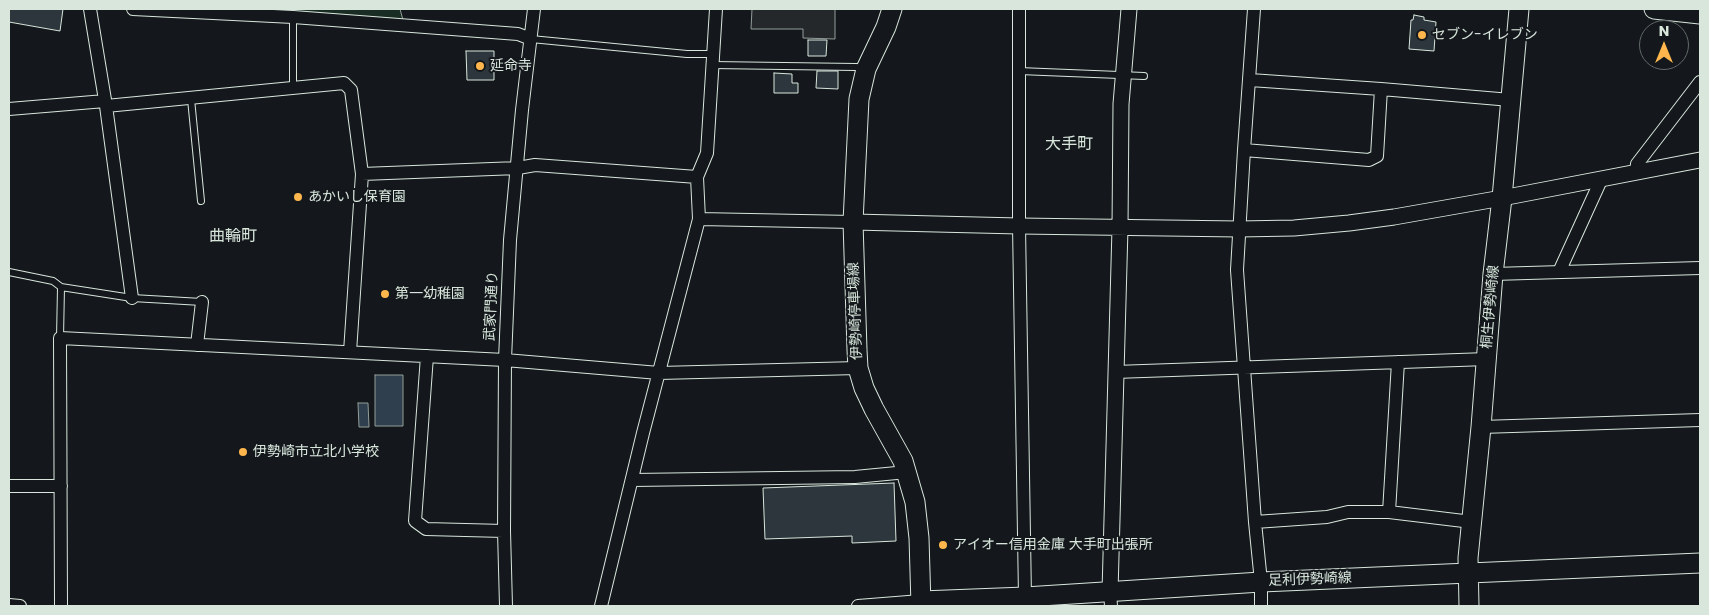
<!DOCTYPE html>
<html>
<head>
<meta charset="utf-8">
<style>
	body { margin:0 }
	#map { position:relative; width:1709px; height:615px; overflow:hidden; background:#14181c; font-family:Poppins,sans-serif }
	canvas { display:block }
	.frame { position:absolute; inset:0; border:10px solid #d8e6dc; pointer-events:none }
	.north { position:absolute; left:1639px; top:20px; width:50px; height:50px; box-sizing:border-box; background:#14181c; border:1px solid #626a69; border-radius:50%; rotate:0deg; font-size:14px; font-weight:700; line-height:20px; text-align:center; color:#d8e6dc }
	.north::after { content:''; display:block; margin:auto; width:18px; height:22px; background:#ffb74d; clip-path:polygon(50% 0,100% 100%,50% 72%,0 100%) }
</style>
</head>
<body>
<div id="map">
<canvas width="1709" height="615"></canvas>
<div class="frame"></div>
<div class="north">N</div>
</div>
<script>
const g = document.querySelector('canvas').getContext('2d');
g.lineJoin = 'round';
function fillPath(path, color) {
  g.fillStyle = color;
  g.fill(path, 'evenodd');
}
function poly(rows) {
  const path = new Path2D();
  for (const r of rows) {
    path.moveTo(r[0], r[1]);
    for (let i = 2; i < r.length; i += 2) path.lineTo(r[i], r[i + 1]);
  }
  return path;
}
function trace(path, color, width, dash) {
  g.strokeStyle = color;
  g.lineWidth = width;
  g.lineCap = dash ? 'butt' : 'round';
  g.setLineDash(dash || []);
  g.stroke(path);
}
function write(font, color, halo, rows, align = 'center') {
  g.font = font + ' Poppins,"Noto Sans JP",sans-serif';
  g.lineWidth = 4;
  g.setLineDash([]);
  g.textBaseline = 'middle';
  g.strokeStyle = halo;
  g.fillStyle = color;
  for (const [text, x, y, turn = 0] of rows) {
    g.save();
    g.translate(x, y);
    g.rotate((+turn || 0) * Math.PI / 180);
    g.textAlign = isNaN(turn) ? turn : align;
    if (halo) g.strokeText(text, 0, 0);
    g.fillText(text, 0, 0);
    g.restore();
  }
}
const green = poly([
	[230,9,400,9,403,20,230,9]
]);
fillPath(green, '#1a2d24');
trace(green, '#939e99', 1);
const parking = poly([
	[752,9,835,9,835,39,803,38,803,29,751,29,752,9]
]);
fillPath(parking, '#24282b');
trace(parking, '#939e99', 1);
const water = poly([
	[375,375,403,375,403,426,375,426,375,375],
	[358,403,368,403,369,427,359,427,358,403]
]);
fillPath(water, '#2f3f4d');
trace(water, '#939e99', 1);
const building = poly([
	[9,9,63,9,60,31,9,22,9,9],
	[1414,15,1424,17,1424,20,1436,22,1434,51,1409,49,1411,20,1413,20,1414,15],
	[808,40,827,40,826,56,808,56,808,40],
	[466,51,494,51,494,80,467,80,466,51],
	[817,71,838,71,838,89,816,88,817,71],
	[774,73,792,74,792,83,798,83,798,93,774,93,774,73],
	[894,483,896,541,852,543,852,536,765,539,763,488,894,483]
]);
fillPath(building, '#2c363c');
trace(building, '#d8e6dc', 1);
const service = poly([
	[531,39,687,54,713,54],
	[712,65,856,67,865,69],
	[1019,71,1144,76],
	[293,88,293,17],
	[191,99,201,201],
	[9,272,53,281,61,287,60,338],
	[61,287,132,298,202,302]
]);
const minor = poly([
	[90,9,106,106,132,298],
	[133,9,293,17,518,34,531,39],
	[1019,9,1019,226,1025,597],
	[1254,9,1244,150,1237,270,1255,522,1261,582,1261,606],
	[1250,80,1381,89,1511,100],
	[106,106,344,83,351,90,362,174,350,352],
	[9,109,105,101],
	[1244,150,1369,160,1377,156,1381,89],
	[1636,172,1637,164,1700,82],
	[362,174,518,168,535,165,697,177],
	[699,219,853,222],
	[1559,272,1601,180],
	[1493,274,1700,268],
	[197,345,202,302],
	[427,356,415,521,426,529,504,531],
	[1115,372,1487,359],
	[1481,427,1700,420],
	[632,480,855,477,907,472],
	[9,486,61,486],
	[1389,512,1398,362],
	[1255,522,1327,517,1348,512,1389,512,1472,522],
	[1110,592,1111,606],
	[9,605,20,606],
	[61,606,60,338,505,360,659,373,858,368],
	[506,606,504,531,505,360,510,240,522,110,534,9],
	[601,606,643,433,699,219,697,177,707,153,716,9],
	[858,606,921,601]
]);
const tertiary = poly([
	[853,222,1019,226,1239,229,1294,228,1349,223,1394,217,1502,198,1700,160],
	[1110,592,1120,228,1121,104,1129,9]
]);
const primary = poly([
	[892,9,886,27,866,69,859,99,853,222,857,350,858,368,864,388,874,409,903,461,915,502,919,538,921,606],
	[1654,9,1700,14],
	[921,601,1025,597,1261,582,1700,563],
	[1469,606,1468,558,1481,427,1493,274,1502,198,1519,9]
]);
trace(service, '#d8e6dc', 8);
trace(minor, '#d8e6dc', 14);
trace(tertiary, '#d8e6dc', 17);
trace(primary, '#d8e6dc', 21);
trace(service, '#14181c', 6);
trace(minor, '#14181c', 12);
trace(tertiary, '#14181c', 15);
trace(primary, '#14181c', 19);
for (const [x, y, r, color] of [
	[1422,35,5,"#ffb74d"],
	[480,66,5,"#ffb74d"],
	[298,197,5,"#ffb74d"],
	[385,294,5,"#ffb74d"],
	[243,452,5,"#ffb74d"],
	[943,545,5,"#ffb74d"]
]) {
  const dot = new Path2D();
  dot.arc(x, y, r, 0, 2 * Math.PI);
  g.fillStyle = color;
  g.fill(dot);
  trace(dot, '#14181c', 2);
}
write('14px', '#d8e6dc', '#14181c', [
	["セブン-イレブン",1432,35],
	["延命寺",490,66],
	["あかいし保育園",308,197],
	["第一幼稚園",395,294],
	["伊勢崎市立北小学校",253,452],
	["アイオー信用金庫 大手町出張所",953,545]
], 'left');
write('14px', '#d8e6dc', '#14181c', [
	["武家門通り",492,306,-87],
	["桐生伊勢崎線",1491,307,-85],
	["伊勢崎停車場線",856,311,-92],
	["足利伊勢崎線",1310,580,-2]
]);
write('16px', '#d8e6dc', '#14181c', [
	["大手町",1069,145],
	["曲輪町",233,237]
]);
</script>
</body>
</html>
